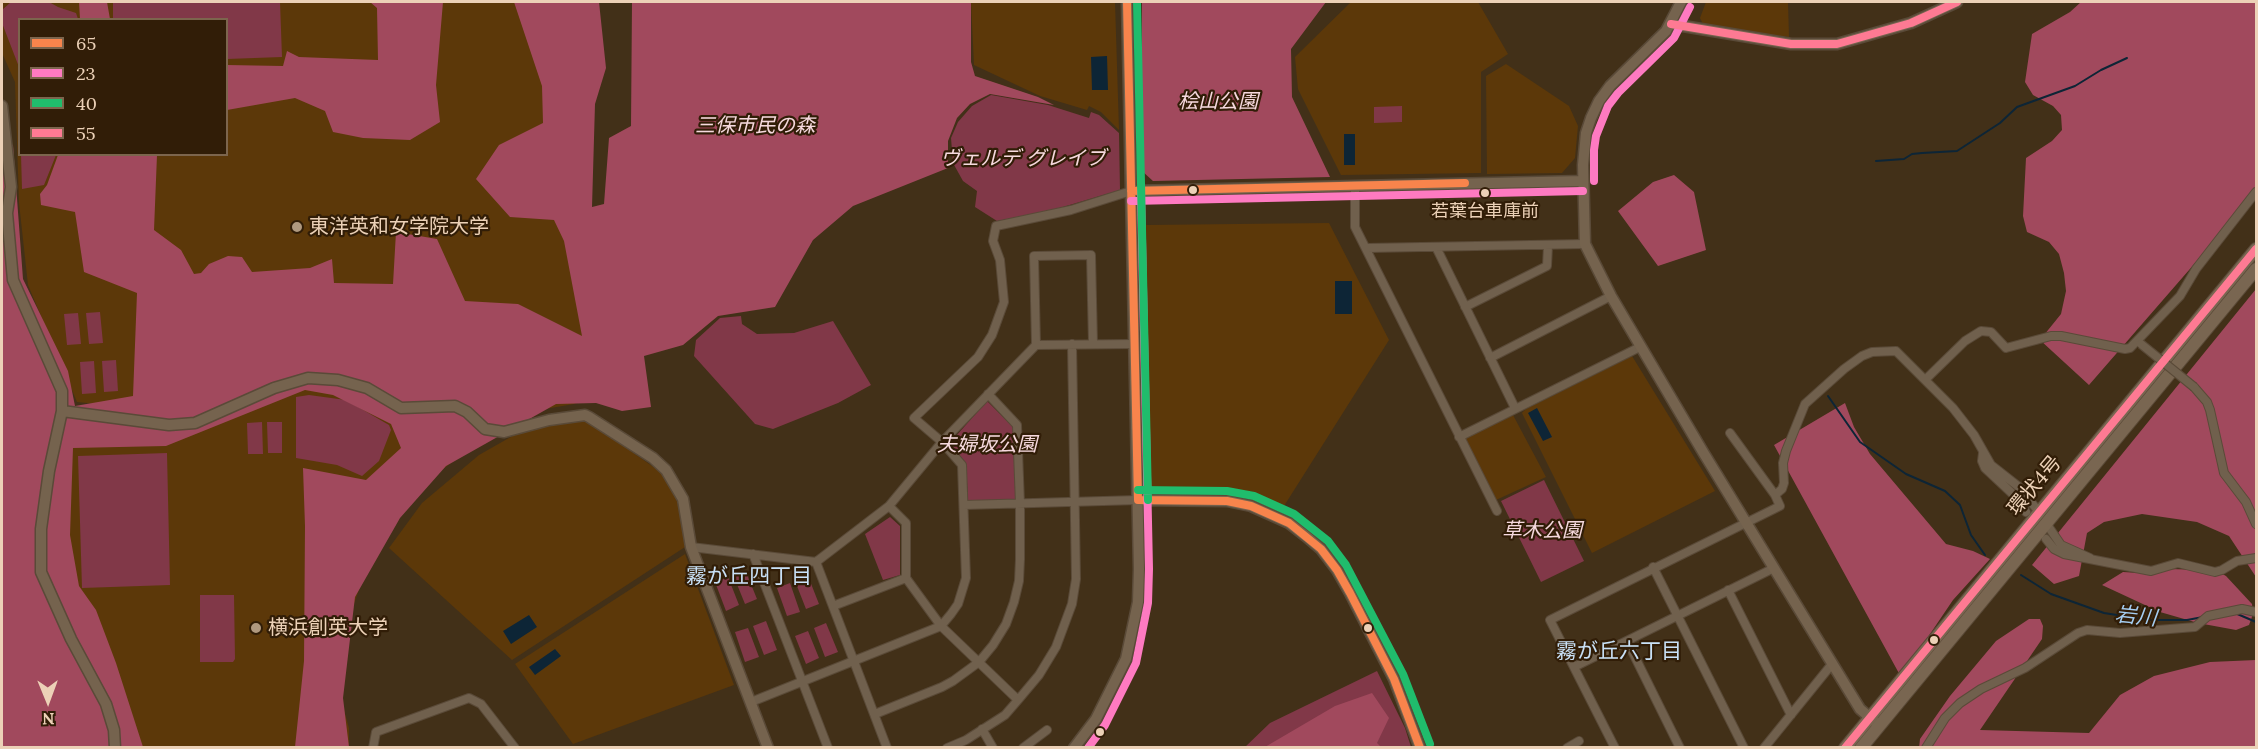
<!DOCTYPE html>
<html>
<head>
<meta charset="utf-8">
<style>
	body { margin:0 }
	#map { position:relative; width:2258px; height:749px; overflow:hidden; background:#423018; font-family:Lora,serif }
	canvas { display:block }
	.frame { position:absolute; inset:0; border:3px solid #ecd1b7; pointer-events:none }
	.legend { position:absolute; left:18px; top:18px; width:210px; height:138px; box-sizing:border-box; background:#311d07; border:2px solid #7c654d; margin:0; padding:8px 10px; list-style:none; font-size:18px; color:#ecd1b7 }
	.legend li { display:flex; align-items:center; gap:12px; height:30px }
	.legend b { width:30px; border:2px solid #7c654d }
	.north { position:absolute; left:18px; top:671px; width:60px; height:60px; -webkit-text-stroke:4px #311d07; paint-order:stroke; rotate:179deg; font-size:16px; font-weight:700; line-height:24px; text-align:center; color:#ecd1b7 }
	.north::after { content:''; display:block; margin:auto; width:21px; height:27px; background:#ecd1b7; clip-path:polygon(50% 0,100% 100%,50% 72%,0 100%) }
</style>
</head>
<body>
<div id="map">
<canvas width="2258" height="749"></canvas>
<div class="frame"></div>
<ul class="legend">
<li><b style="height:8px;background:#f8844c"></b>65</li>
<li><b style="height:8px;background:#fe7ac1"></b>23</li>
<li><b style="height:8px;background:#20bc6c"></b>40</li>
<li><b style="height:8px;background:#fe7a93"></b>55</li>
</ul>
<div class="north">N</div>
</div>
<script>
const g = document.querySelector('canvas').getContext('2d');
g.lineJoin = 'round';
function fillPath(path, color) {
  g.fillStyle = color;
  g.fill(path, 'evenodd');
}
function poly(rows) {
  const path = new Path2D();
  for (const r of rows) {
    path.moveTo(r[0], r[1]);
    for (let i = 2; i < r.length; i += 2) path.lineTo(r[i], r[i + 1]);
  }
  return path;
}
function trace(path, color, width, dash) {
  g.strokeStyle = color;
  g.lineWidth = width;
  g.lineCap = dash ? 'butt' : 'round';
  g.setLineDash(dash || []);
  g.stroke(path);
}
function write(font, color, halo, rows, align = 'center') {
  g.font = font + ' Lora,"Noto Sans JP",serif';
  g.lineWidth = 4.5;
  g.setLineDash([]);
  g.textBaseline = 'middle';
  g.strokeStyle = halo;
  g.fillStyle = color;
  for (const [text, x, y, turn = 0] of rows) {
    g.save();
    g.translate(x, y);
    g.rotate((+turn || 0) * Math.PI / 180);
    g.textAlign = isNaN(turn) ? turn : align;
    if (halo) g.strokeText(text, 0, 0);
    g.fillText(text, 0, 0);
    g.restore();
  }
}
fillPath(poly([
	[2,2,525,2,555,80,594,393,574,404,516,414,366,378,181,413,77,402,28,285,19,203,15,82,2,53],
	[20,20,226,20,226,154,20,154],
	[971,2,1115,2,1119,130,1101,112,1089,106,1087,110,1040,96,974,65],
	[1351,2,1478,2,1508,54,1481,72,1481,173,1341,175,1298,89,1295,57],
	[1706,2,1788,2,1789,37,1745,32,1703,24,1700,18],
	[1506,64,1569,106,1578,126,1575,158,1562,173,1487,174,1486,76],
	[1329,223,1389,340,1284,506,1253,492,1237,489,1215,487,1151,488,1146,225],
	[1632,356,1715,491,1592,553,1522,413,1526,409],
	[317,385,488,435,443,469,392,521,363,578,340,644,338,688,349,728,349,747,129,747,45,536,59,447],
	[1513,415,1546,477,1496,500,1465,438],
	[571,421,588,421,662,473,675,495,682,517,685,547,512,660,389,548,422,503,479,455,523,430],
	[685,554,734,685,573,744,515,664]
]), '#5c3809');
fillPath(poly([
	[11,2,49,2,58,7,76,13,78,19,20,20,19,67,2,23,2,10],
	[113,2,280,2,282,57,227,59,226,20,113,19],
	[991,95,1048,105,1089,118,1091,112,1099,115,1119,133,1120,190,1046,212,997,221,975,207,977,191,963,181,953,163,951,138,958,122,972,106],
	[1402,106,1402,122,1374,123,1374,107],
	[21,155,56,155,44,185,22,189],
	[100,312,103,343,89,344,86,313],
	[78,313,81,344,67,345,64,314],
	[741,316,742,324,757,334,794,333,833,321,871,385,838,403,773,429,755,424,694,356,696,340,720,318],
	[116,360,118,391,104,392,102,361],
	[94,361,96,393,82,394,80,362],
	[309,395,346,400,389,425,391,430,379,461,362,476,337,465,296,458,296,397],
	[987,401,1013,427,1016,501,968,502,966,463,949,444],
	[262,422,263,454,248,454,247,423],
	[267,422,282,422,282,453,268,453],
	[167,453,170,585,82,588,78,456],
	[1544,480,1584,561,1541,582,1501,501],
	[890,517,900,526,900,575,883,580,865,534],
	[746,572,757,599,745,604,734,577],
	[808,576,819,604,806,609,795,581],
	[728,577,739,605,726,611,715,582],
	[790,583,800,612,787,616,777,588],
	[200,595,234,595,235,659,233,662,200,662],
	[766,621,777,650,764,655,753,626],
	[826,623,838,652,825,657,814,628],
	[748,628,759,657,745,662,735,632],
	[808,631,819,658,806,664,795,636],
	[1377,671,1405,728,1411,747,1244,748,1270,723]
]), '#813848');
fillPath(poly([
	[79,2,107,2,110,19,80,19],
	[370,2,443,2,436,85,440,122,410,140,363,138,333,132,325,111,295,98,227,110,227,65,283,66,287,51,299,57,378,60,377,8],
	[514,2,599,2,606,68,595,104,592,207,604,204,609,138,631,126,632,2,971,2,971,62,975,76,1038,97,1054,105,990,94,970,104,957,118,948,141,948,168,853,206,813,240,775,307,718,316,683,345,644,356,651,407,622,411,596,403,556,404,446,466,400,518,355,597,343,698,349,747,295,747,304,661,305,526,303,468,366,480,401,448,391,424,333,395,305,390,166,446,73,448,70,535,79,586,96,610,116,663,143,747,2,748,2,141,13,145,23,279,68,371,75,406,133,396,137,293,84,272,75,212,41,205,40,194,47,185,58,155,157,155,154,230,181,250,194,274,201,273,209,264,228,256,242,257,252,272,310,268,332,259,334,283,393,284,396,232,437,239,465,301,518,304,582,336,564,241,554,220,510,217,476,179,499,145,543,123,542,86],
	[1142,2,1326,2,1291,49,1292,97,1330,177,1153,181,1142,171],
	[2081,2,2256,2,2256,193,2089,385,2040,340,2061,314,2066,291,2064,273,2059,254,2049,242,2027,232,2023,216,2026,158,2052,141,2062,130,2061,115,2053,106,2033,95,2025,82,2032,34,2070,12],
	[1674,175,1694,192,1706,250,1658,266,1618,211,1653,182],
	[2256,289,2256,577,2229,536,2197,522,2142,514,2104,522,2087,533,2079,576,2054,584,2032,565],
	[1845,403,1854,427,1870,454,1946,544,1973,551,1990,559,1953,600,1901,677,1774,445],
	[2166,569,2215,570,2226,576,2252,604,2253,614,2249,625,2236,630,2198,623,2160,612,2102,585,2123,572,2140,573],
	[2029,619,2040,619,2043,626,2042,639,1980,730,2089,733,2120,695,2154,676,2210,662,2256,660,2256,747,1919,748,1920,739,1950,696,1996,641],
	[1372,693,1389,718,1377,743,1381,747,1265,747,1335,706]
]), '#a1495d');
fillPath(poly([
	[1107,56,1108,90,1092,90,1091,57],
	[1344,134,1355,134,1355,165,1344,165],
	[1335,281,1352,281,1352,314,1335,314],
	[1537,408,1552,437,1543,441,1528,413],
	[529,615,537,627,511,644,503,631],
	[555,649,561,656,535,675,529,667]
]), '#0d2536');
trace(poly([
	[1876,161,1904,159,1912,154,1922,153,1957,151,2000,123,2017,107,2075,86,2101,70,2127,58],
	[1828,396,1860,442,1906,474,1945,491,1960,505,1971,535,1985,555],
	[2021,575,2051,594,2104,613,2149,620,2187,620,2203,617],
	[2235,613,2256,622]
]), '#0d2536', 2);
const street = poly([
	[1355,186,1355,227,1497,511],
	[1436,247,1515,408],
	[1367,248,1585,244],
	[1465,307,1547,266,1548,246],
	[1036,345,1134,344],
	[1490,358,1611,296],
	[1926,379,1965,341,1981,331,1991,332,2006,348,2051,336,2061,336,2125,349,2130,348,2180,296,2196,269,2256,192],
	[2194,387,2207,402,2210,410,2224,473,2246,502,2256,524],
	[1459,437,1640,347],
	[1983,453,1982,461,1985,468,2016,497,2026,512],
	[1775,495,1782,489,1784,483,1783,463,1786,451,1805,404,1844,369,1862,356,1872,352,1896,351,1953,408,1974,435,1991,465,2019,487,2039,512],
	[964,505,1138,500],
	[2046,523,2061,545,2090,558],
	[2046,539,2054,549,2064,554,2151,571,2178,563,2215,572,2222,570,2237,561,2256,558],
	[691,547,816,562,889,506,942,442,1036,345,1034,256,1091,255,1093,344],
	[753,554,828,748],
	[816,562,887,748],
	[1653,567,1744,748],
	[906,578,941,626,1018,700],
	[1728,590,1791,715],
	[833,606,906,578,906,523,889,506],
	[1627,641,1680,748],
	[1574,667,1774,568],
	[751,702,941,626,951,614,958,604,966,578,962,465,942,442,914,418,978,357,992,335,1004,302,1000,260,993,241,996,226,1071,210,1131,191],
	[875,714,942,687,953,681,979,662,993,645,1006,624,1014,602,1019,581,1020,559,1020,504,1017,425,988,394],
	[982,729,993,748],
	[373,748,376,732,469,698,481,704,515,748],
	[947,748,966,740,1005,715,1018,700,1039,675,1056,647,1072,604,1076,579,1072,344],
	[1023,748,1047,730],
	[1567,748,1579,741],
	[1615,748,1550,620,1780,506,1775,495,1730,433],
	[1764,748,1832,664],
	[1926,748,1945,718,1960,703,1981,689,2025,668,2078,633,2087,630,2120,633,2195,627,2208,616,2242,609,2256,612]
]);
const secondary = poly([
	[1681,2,1666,31,1610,86,1599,101,1591,118,1586,133,1583,165,1585,244,1611,296,1703,452,1860,709,1875,722],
	[1671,24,1791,44,1837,44,1911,23,1957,2],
	[2,106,11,187,7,213,13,280,62,391,62,411,49,471,41,529,41,572,71,639,106,704,114,730,115,748],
	[1131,191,1583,181],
	[62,411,169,425,195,423,274,388,308,378,338,380,367,388,401,408,455,406,467,412,485,429,504,432,549,420,585,415,589,417,653,458,666,470,683,499,691,547,768,748],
	[1138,500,1227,501,1251,506,1289,523,1307,537,1321,549,1337,570,1350,593,1394,679,1420,748],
	[1074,748,1096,719,1126,659,1138,602,1139,569,1127,2]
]);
const primary = poly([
	[1845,748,2256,249],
	[1861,748,2256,269]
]);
trace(street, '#5a4a38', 10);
trace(secondary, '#5a4a38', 13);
trace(primary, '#5a4a38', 14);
trace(street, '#70604d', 8);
trace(secondary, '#75634e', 10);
trace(primary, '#796651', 12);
const streetBridge = poly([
	[2141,344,2194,387]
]);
trace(streetBridge, '#5a4a38', 10, []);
trace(streetBridge, '#70604d', 8);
trace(poly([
	[1127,2,1138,500],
	[1131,191,1465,183],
	[1138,500,1227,501,1251,506,1289,523,1321,549,1337,570,1350,593,1394,679,1420,748]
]), '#f8844c', 8);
trace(poly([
	[1594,181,1594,150,1596,136,1608,106,1618,93,1674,38,1690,7],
	[1131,201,1583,191],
	[1088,748,1105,725,1136,663,1148,603,1149,569,1141,191]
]), '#fe7ac1', 8);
trace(poly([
	[1137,2,1148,500],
	[1138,490,1227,491,1254,496,1294,514,1328,541,1346,565,1403,674,1430,744]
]), '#20bc6c', 8);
trace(poly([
	[1671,24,1791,44,1837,44,1911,23,1957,2],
	[1845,748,2256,249]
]), '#fe7a93', 8);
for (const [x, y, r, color] of [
	[1193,190,5,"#ecd1b7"],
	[1485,193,5,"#ecd1b7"],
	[297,227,6,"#b0997f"],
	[256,628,6,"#b0997f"],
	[1368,628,5,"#ecd1b7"],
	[1934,640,5,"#ecd1b7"],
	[1100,732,5,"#ecd1b7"]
]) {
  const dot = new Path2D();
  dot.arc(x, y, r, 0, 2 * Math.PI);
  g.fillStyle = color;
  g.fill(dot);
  trace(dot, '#311d07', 2);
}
write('18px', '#ecd1b7', '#311d07', [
	["若葉台車庫前",1485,212]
]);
write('italic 20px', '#f6d9de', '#311d07', [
	["桧山公園",1218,102],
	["三保市民の森",755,126],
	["ヴェルデ グレイブ",1023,159],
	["夫婦坂公園",987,445],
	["草木公園",1542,531]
]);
write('20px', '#ecd1b7', '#311d07', [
	["東洋英和女学院大学",309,227],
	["横浜創英大学",268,628]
], 'left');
write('20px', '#ecd1b7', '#311d07', [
	["環状4号",2035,486,-50]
]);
write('21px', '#c9e1f7', '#311d07', [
	["霧が丘四丁目",749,577],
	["霧が丘六丁目",1619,652]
]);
write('italic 21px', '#a5cdf0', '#311d07', [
	["岩川",2136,617,6]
]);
</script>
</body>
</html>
